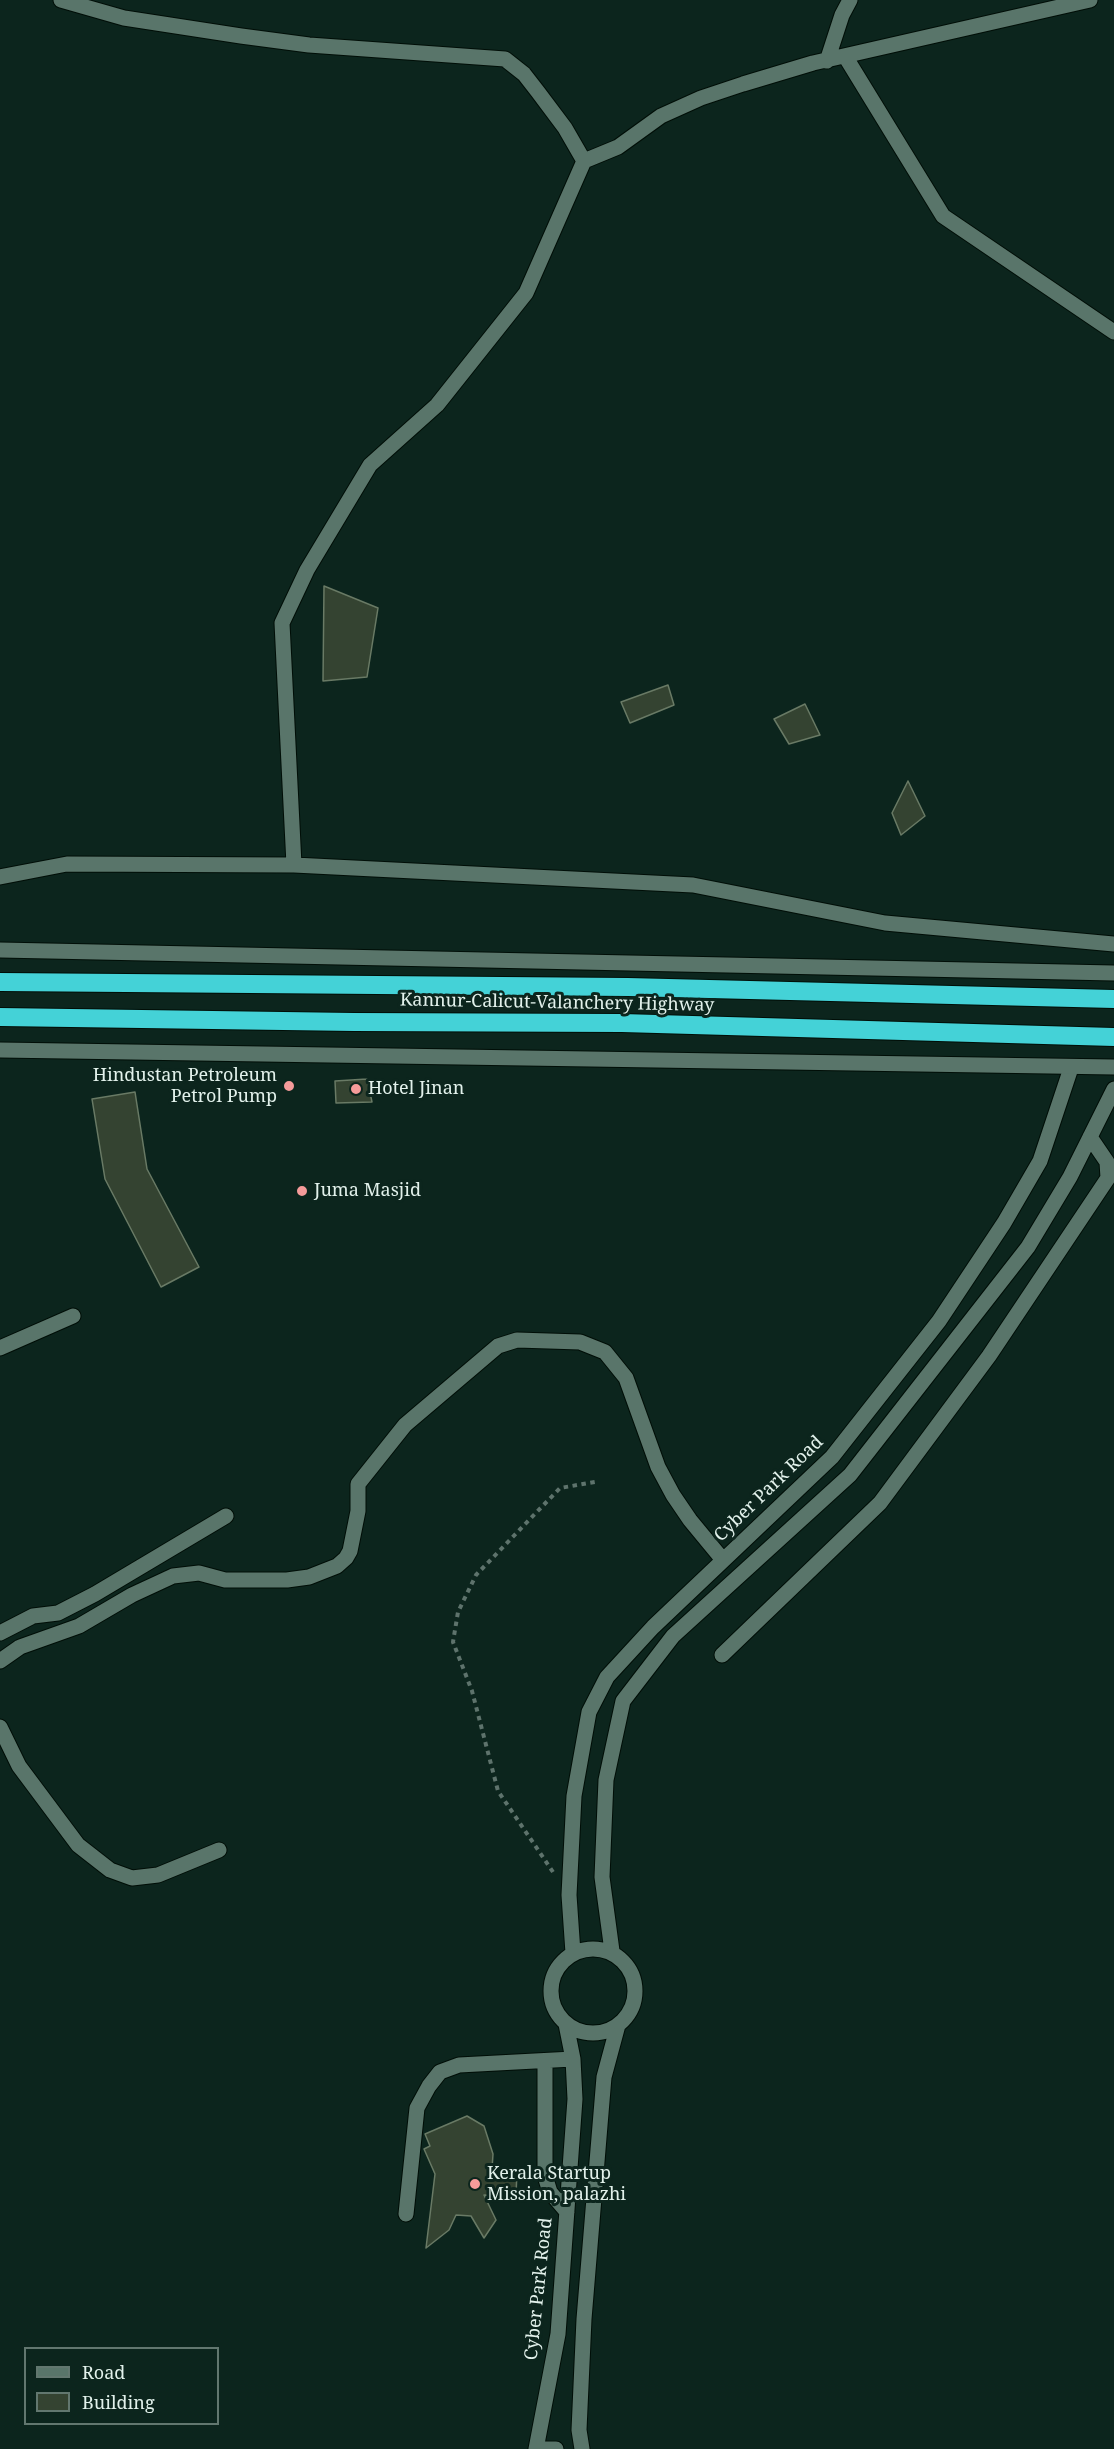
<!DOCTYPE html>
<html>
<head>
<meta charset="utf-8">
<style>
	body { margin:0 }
	#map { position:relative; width:1114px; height:2449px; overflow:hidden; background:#0c251d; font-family:"Noto Serif",serif }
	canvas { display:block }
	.legend { position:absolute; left:24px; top:2347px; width:195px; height:78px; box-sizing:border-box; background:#0c251d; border:2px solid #62776f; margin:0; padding:8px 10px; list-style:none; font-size:18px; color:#e2f1eb }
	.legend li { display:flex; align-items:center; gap:12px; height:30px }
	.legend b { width:30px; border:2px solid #62776f }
</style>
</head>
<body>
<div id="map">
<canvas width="1114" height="2449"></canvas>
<ul class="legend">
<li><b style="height:8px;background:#59756a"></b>Road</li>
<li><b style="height:16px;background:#344331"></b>Building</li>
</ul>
</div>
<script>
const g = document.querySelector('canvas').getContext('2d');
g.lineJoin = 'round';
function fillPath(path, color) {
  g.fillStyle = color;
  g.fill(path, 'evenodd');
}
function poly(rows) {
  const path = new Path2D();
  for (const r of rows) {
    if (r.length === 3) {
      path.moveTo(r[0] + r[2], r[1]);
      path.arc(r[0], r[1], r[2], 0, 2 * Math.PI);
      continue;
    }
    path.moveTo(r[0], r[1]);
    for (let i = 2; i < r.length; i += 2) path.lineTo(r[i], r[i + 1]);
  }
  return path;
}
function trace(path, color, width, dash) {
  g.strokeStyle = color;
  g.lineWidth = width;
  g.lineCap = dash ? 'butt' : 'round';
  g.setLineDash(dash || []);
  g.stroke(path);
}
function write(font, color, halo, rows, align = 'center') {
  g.font = font + ' "Noto Serif",serif';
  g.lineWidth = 6;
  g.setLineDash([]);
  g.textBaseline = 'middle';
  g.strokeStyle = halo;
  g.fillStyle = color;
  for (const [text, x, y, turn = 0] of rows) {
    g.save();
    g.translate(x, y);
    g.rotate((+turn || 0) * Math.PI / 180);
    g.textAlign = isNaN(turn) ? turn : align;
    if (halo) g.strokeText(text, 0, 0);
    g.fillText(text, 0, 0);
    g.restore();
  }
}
const building = poly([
	[324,586,378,608,367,677,323,681,324,586],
	[668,685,674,705,630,723,621,702,668,685],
	[805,704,820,735,789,744,774,719,805,704],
	[908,781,925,816,901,835,892,813,908,781],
	[367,1079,372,1102,336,1103,335,1081,367,1079],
	[135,1092,147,1169,199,1267,161,1287,105,1179,92,1099,135,1092],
	[467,2116,484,2126,493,2154,492,2169,517,2170,516,2196,484,2195,496,2220,484,2238,471,2216,456,2215,449,2230,426,2248,435,2174,424,2149,430,2146,425,2134,467,2116]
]);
fillPath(building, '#344331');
trace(building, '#697a65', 1.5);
const street = poly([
	[61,0,124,18,241,36,309,45,505,59,524,74,538,92,565,128,584,161],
	[845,56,943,216,1114,332],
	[827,61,842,15,850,0],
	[294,865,282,623,307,570,370,465,437,405,526,293,584,161,618,147,661,116,701,98,743,84,813,63,1090,0],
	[0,877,67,864,294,865,693,885,885,923,1114,944],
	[0,1348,73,1316],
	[0,1633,33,1616,58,1613,95,1594,226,1516],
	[722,1655,880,1503,989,1356,1108,1178,1107,1162,1090,1137],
	[0,1661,20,1647,79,1626,132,1595,173,1576,199,1573,225,1580,287,1580,309,1577,337,1566,346,1558,350,1551,358,1511,358,1484,405,1425,498,1346,517,1340,580,1342,605,1352,626,1378,658,1467,673,1495,690,1520,723,1560],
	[0,1727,19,1766,78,1845,110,1870,132,1878,158,1875,219,1850],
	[593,1991,42],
	[612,1951,602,1877,606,1780,623,1701,673,1636,850,1475,1028,1247,1070,1177,1114,1089],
	[573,1953,569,1895,574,1796,589,1712,607,1677,653,1627,832,1457,939,1321,1004,1223,1040,1161,1071,1068],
	[545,2061,545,2176,550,2192,567,2212],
	[406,2214,417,2108,429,2086,440,2072,459,2065,573,2059],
	[536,2449,558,2334,575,2099,573,2059,566,2024],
	[537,2449,556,2449],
	[582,2449,579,2430,584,2319,604,2077,618,2025]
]);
const secondary = poly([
	[0,950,1114,973],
	[0,1050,1114,1067]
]);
const highway = poly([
	[0,982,628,987,1114,999],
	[0,1017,354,1022,622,1023,1114,1037]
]);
trace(street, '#000e07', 17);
trace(secondary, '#000e07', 17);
trace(highway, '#000e07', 20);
trace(poly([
	[553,1872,498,1791,472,1691,453,1642,458,1612,476,1575,560,1488,595,1482]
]), '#5e736c', 4, [4.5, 4.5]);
trace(street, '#59756a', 15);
trace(secondary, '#59756a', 15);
trace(highway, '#44d2d7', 18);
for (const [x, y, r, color] of [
	[289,1086,6,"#f59b9a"],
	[356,1089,6,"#f59b9a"],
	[302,1191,6,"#f59b9a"],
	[475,2184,6,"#f59b9a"]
]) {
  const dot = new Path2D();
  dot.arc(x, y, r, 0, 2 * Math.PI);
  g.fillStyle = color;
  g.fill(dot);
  trace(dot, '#0c251d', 2);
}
write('18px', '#e2f1eb', '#0c251d', [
	["Kannur-Calicut-Valanchery Highway",557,1003,1],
	["Cyber Park Road",769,1489,-44],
	["Cyber Park Road",539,2289,-84]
]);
write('18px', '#e2f1eb', '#0c251d', [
	["Hindustan Petroleum",277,1076,"right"],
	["Petrol Pump",277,1097,"right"],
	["Hotel Jinan",368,1089],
	["Juma Masjid",314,1191],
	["Kerala Startup",487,2174],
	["Mission, palazhi",487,2195]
], 'left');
</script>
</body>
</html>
